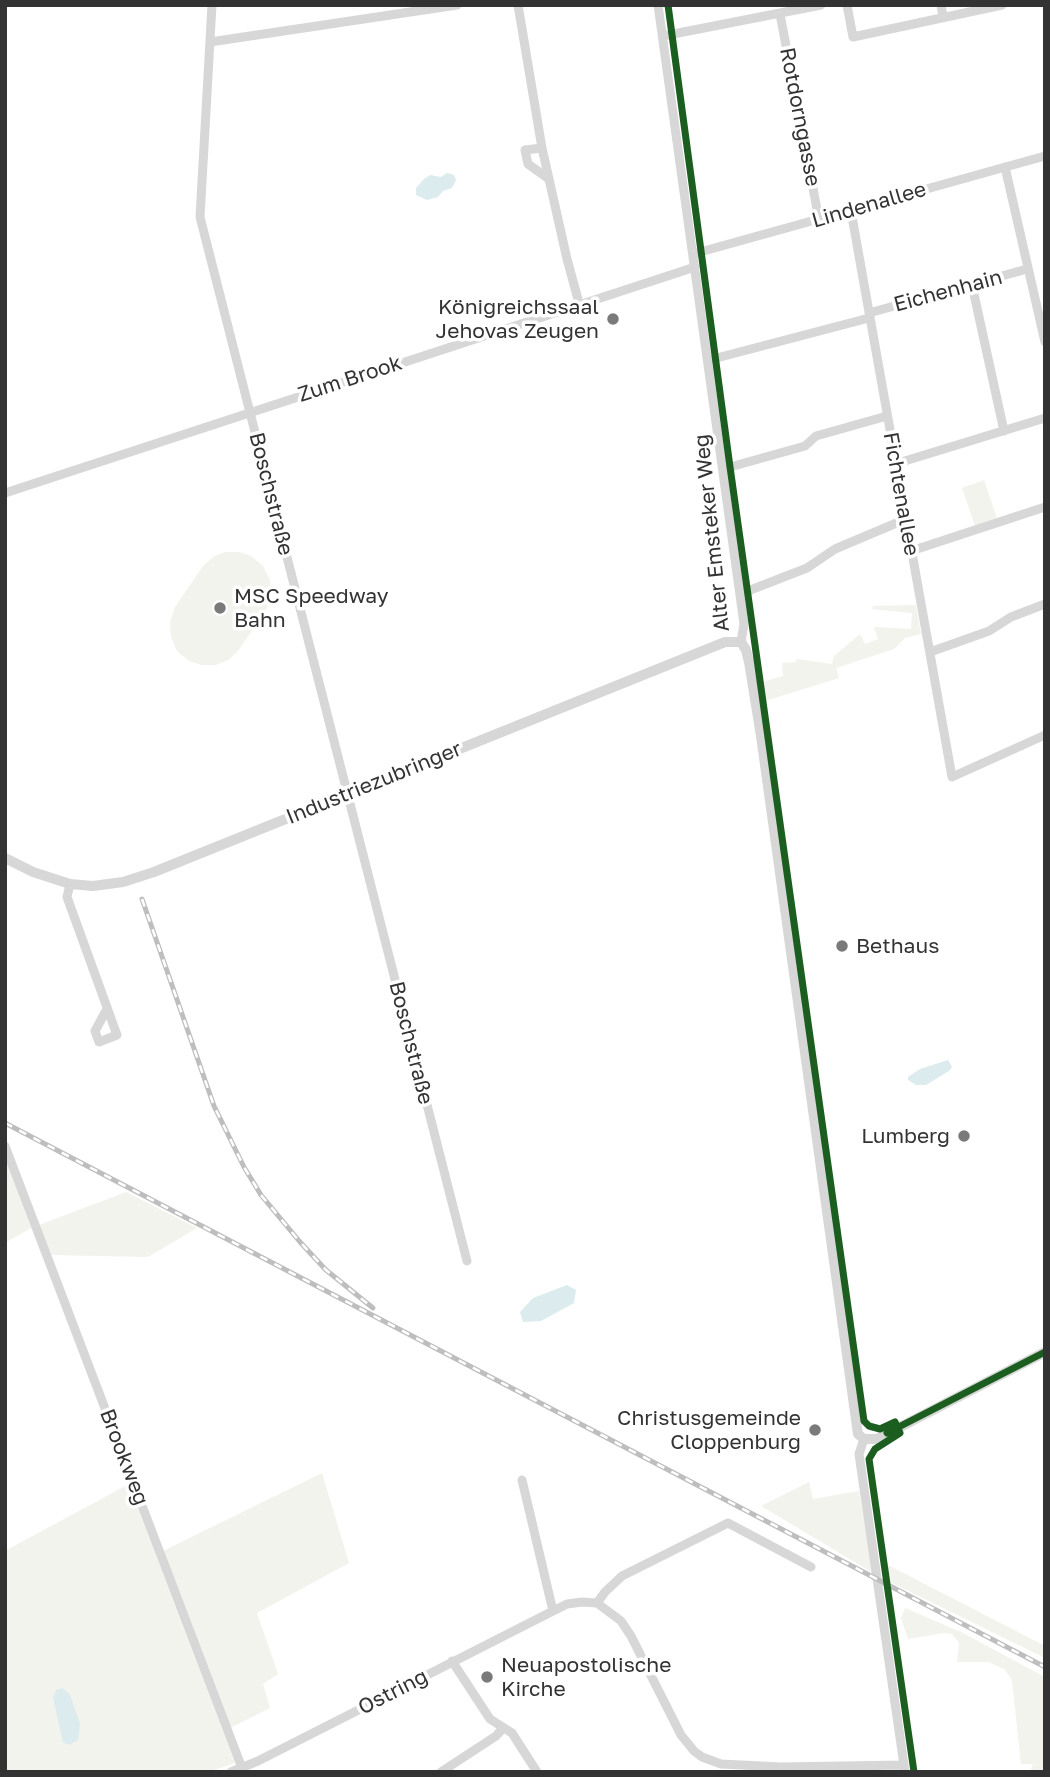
<!DOCTYPE html>
<html>
<head>
<meta charset="utf-8">
<style>
	body { margin:0 }
	#map { position:relative; width:1050px; height:1777px; overflow:hidden; background:#fff; font-family:"Golos Text",sans-serif }
	canvas { display:block }
	.frame { position:absolute; inset:0; border:7px solid #333; pointer-events:none }
</style>
</head>
<body>
<div id="map">
<canvas width="1050" height="1777"></canvas>
<div class="frame"></div>
</div>
<script>
const g = document.querySelector('canvas').getContext('2d');
g.lineJoin = 'round';
function fillPath(path, color) {
  g.fillStyle = color;
  g.fill(path, 'evenodd');
}
function poly(rows) {
  const path = new Path2D();
  for (const r of rows) {
    path.moveTo(r[0], r[1]);
    for (let i = 2; i < r.length; i += 2) path.lineTo(r[i], r[i + 1]);
  }
  return path;
}
function trace(path, color, width, dash) {
  g.strokeStyle = color;
  g.lineWidth = width;
  g.lineCap = dash ? 'butt' : 'round';
  g.setLineDash(dash || []);
  g.stroke(path);
}
function write(font, color, halo, rows, align = 'center') {
  g.font = font + ' "Golos Text",sans-serif';
  g.lineWidth = 7;
  g.setLineDash([]);
  g.textBaseline = 'middle';
  g.strokeStyle = halo;
  g.fillStyle = color;
  for (const [text, x, y, turn = 0] of rows) {
    g.save();
    g.translate(x, y);
    g.rotate((+turn || 0) * Math.PI / 180);
    g.textAlign = isNaN(turn) ? turn : align;
    if (halo) g.strokeText(text, 0, 0);
    g.fillText(text, 0, 0);
    g.restore();
  }
}
fillPath(poly([
	[984,480,997,518,975,526,962,488],
	[225,552,239,552,251,556,263,566,270,580,271,595,266,610,238,651,228,660,216,665,202,665,189,661,177,651,171,637,170,622,175,607,203,566,213,557],
	[916,605,921,634,905,638,894,649,836,668,839,678,765,701,762,682,783,676,782,663,796,662,797,659,832,664,834,656,860,634,865,644,878,639,874,627,911,629,912,613,872,609,873,606],
	[5,1158,31,1228,5,1243],
	[126,1192,197,1228,148,1257,50,1255,39,1225],
	[322,1473,349,1563,257,1613,278,1674,263,1684,270,1708,230,1728,163,1551],
	[809,1482,813,1499,859,1491,873,1573,761,1506],
	[129,1484,235,1763,208,1772,5,1772,5,1551],
	[886,1564,1045,1646,1045,1658,890,1582],
	[905,1608,963,1633,1045,1677,1043,1772,1030,1772,1033,1764,1021,1764,1012,1680,1005,1670,989,1662,957,1662,959,1643,952,1634,944,1633,908,1639,901,1618]
]), '#f1f3ec');
fillPath(poly([
	[447,173,454,175,456,180,452,188,443,191,438,197,427,200,416,195,416,188,424,179,430,175,441,177],
	[948,1060,952,1067,949,1071,926,1085,916,1085,908,1080,908,1077,920,1069],
	[567,1285,576,1290,574,1303,541,1321,523,1322,520,1312,533,1298],
	[62,1688,70,1695,80,1724,78,1740,69,1745,63,1742,53,1698,56,1690]
]), '#dbebee');
trace(poly([
	[212,5,200,217,467,1261],
	[518,5,542,148],
	[658,5,744,624,741,642],
	[847,5,853,37,1002,5],
	[941,5,943,17],
	[780,14,819,220],
	[663,36,821,5],
	[210,42,457,5],
	[1005,167,1045,342],
	[549,179,528,164,525,150,542,148,567,259,579,303],
	[851,211,952,777,1045,735],
	[693,254,1045,156],
	[972,285,1004,431],
	[869,313,1027,269],
	[709,360,869,318],
	[895,464,1045,418],
	[723,469,805,446,816,436,887,416],
	[5,493,695,267],
	[911,551,1045,507],
	[740,594,807,568,835,549,906,519],
	[930,652,989,631,1011,617,1045,604],
	[70,884,67,897,117,1035,99,1042,95,1031,107,1009],
	[5,1146,242,1768],
	[864,1439,859,1454,905,1772],
	[522,1480,553,1611],
	[597,1603,605,1592,622,1576,728,1523,811,1567],
	[452,1661,490,1719,512,1733,537,1772],
	[231,1772,258,1761,553,1611,567,1604,582,1602,597,1603,621,1621,631,1636,681,1735,694,1751,702,1757,721,1764,781,1767,904,1765],
	[441,1772,496,1736,503,1728]
]), '#d7d7d7', 9);
trace(poly([
	[5,858,33,872,70,884,93,886,123,882,154,872,725,642,741,642,746,650,749,662,761,736,858,1434,864,1439,877,1439,1045,1352]
]), '#d7d7d7', 10);
const rail = poly([
	[142,899,214,1106,244,1167,261,1195,300,1242,326,1270,373,1308],
	[5,1123,1045,1667]
]);
trace(rail, '#bebebe', 5);
trace(rail, '#fff', 2.5, [8]);
trace(poly([
	[668,5,730,467,864,1421,869,1426,880,1429,895,1422,900,1433,875,1449,869,1459,914,1772],
	[887,1433,1045,1352]
]), '#1b5e20', 7);
for (const [x, y, r, color] of [
	[613,319,7,"#7a7a7a"],
	[220,608,7,"#7a7a7a"],
	[842,946,7,"#7a7a7a"],
	[964,1136,7,"#7a7a7a"],
	[815,1430,7,"#7a7a7a"],
	[487,1677,7,"#7a7a7a"]
]) {
  const dot = new Path2D();
  dot.arc(x, y, r, 0, 2 * Math.PI);
  g.fillStyle = color;
  g.fill(dot);
  trace(dot, '#fff', 2.5);
}
write('21px', '#333', '#fff', [
	["Rotdorngasse",800,117,79],
	["Lindenallee",869,205,-16],
	["Eichenhain",948,291,-15],
	["Zum Brook",350,379,-18],
	["Boschstraße",271,494,76],
	["Fichtenallee",901,494,80],
	["Alter Emsteker Weg",712,533,-96],
	["Industriezubringer",374,783,-22],
	["Boschstraße",411,1043,76],
	["Brookweg",124,1457,69],
	["Ostring",393,1692,-27]
]);
write('21px', '#333', '#fff', [
	["Königreichssaal",599,307],
	["Jehovas Zeugen",599,331],
	["MSC Speedway",234,596,"left"],
	["Bahn",234,620,"left"],
	["Bethaus",856,946,"left"],
	["Lumberg",950,1136],
	["Christusgemeinde",801,1418],
	["Cloppenburg",801,1442],
	["Neuapostolische",501,1665,"left"],
	["Kirche",501,1689,"left"]
], 'right');
</script>
</body>
</html>
